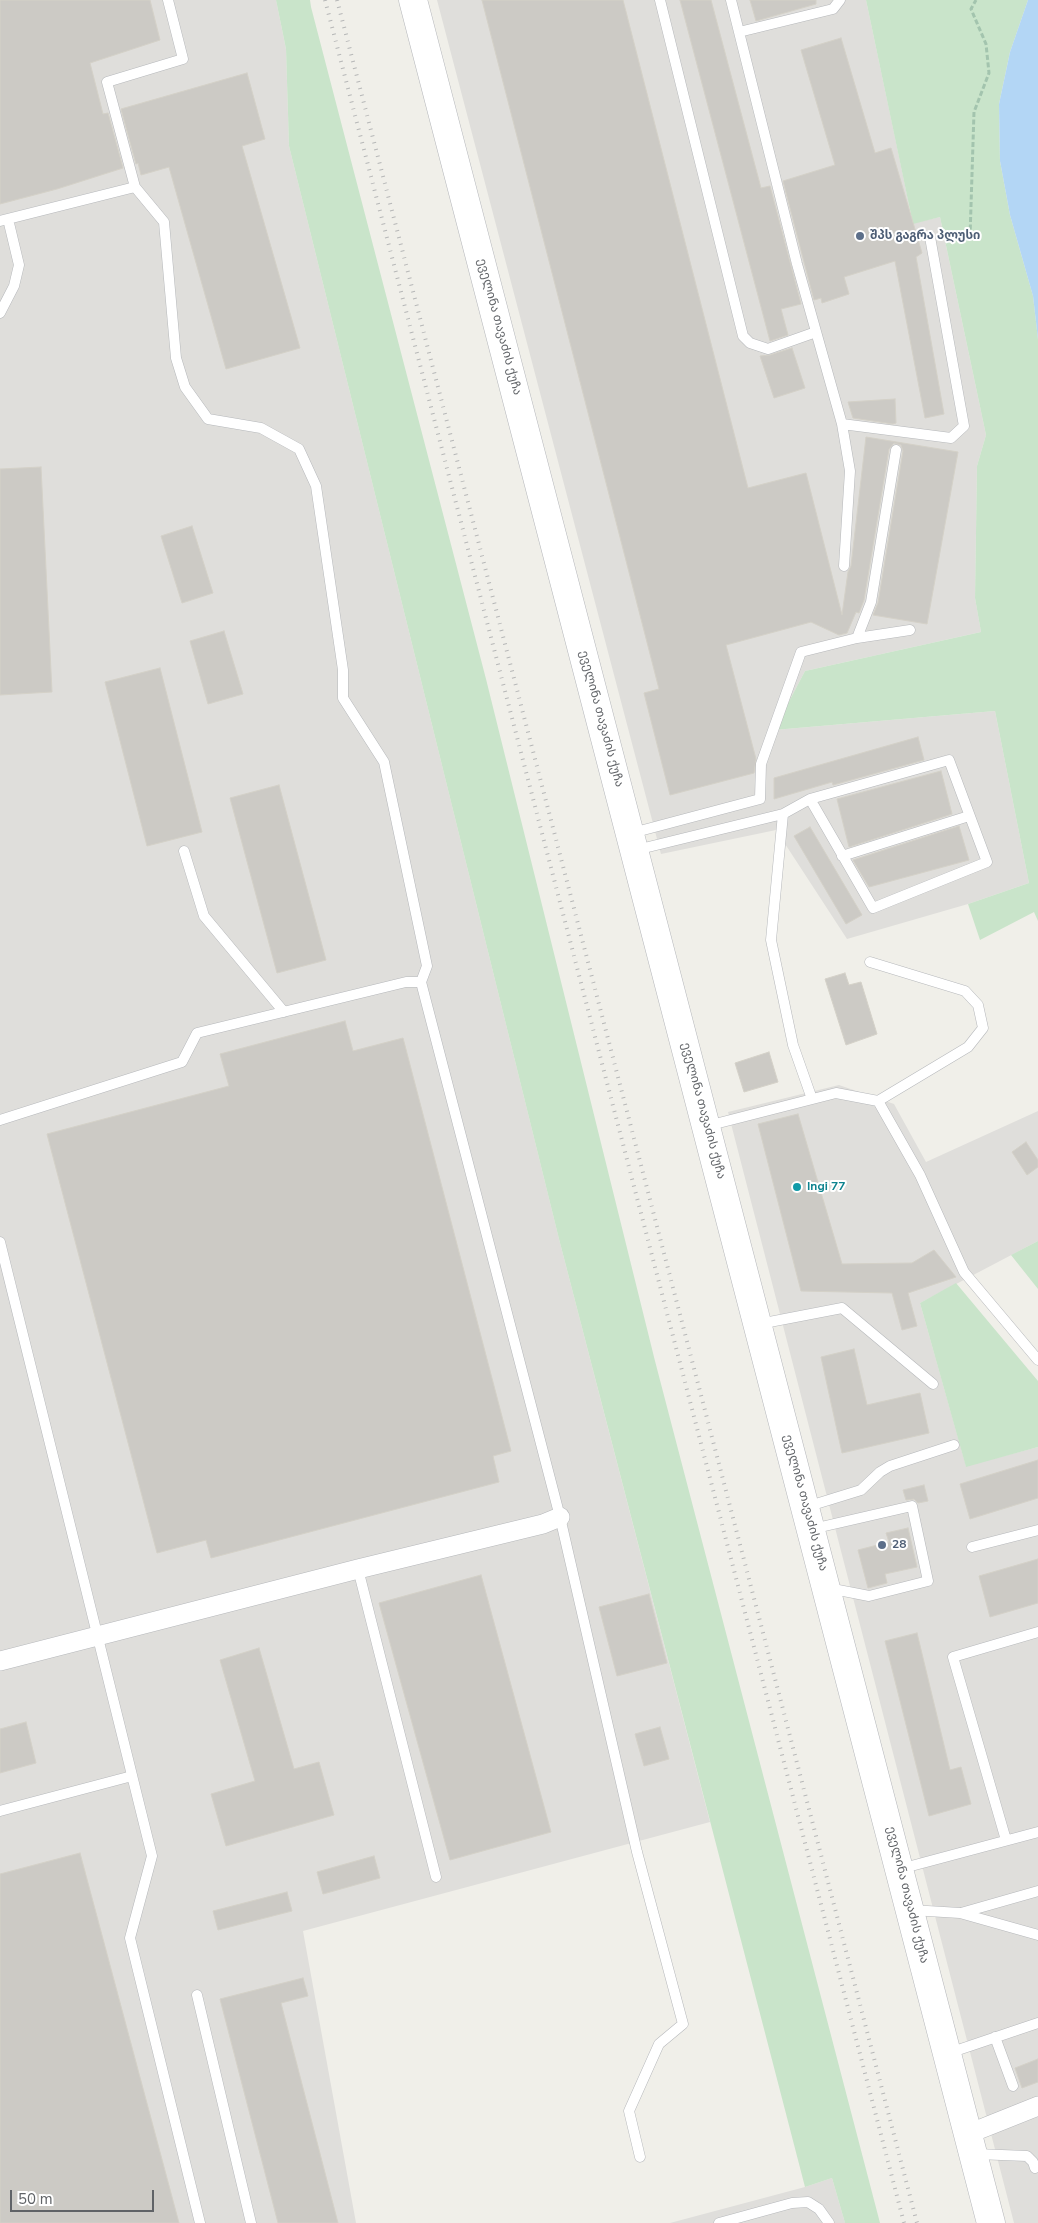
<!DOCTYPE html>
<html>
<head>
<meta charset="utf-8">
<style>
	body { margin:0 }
	#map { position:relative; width:1038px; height:2223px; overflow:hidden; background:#f0efe9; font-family:"Nunito Sans",sans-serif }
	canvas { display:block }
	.scale { position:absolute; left:10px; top:2190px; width:144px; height:22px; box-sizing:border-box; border:2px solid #606367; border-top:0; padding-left:6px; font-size:15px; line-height:18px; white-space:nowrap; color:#606367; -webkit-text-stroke:4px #fff; paint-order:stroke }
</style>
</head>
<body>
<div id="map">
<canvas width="1038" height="2223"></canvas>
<div class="scale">50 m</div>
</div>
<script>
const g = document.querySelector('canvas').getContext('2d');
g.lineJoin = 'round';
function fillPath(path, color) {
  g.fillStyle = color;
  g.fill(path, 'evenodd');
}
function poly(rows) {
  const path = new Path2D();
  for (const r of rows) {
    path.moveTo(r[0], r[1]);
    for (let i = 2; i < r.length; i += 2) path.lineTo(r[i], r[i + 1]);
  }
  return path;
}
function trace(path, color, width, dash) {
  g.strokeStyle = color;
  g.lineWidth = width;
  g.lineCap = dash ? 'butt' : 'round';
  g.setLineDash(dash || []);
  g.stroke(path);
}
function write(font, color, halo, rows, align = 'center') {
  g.font = font + ' "Nunito Sans","Noto Sans Georgian",sans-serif';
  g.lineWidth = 4;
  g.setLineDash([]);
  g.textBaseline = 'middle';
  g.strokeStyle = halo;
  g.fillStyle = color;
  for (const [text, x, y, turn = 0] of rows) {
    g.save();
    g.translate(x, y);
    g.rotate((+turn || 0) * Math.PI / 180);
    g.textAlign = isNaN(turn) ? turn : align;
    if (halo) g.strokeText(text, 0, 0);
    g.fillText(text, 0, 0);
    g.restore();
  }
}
fillPath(poly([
	[0,0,276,0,286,49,289,146,559,1239,710,1822,303,1931,356,2223,0,2223],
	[437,0,866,0,913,223,940,217,986,435,977,466,975,598,981,632,805,671,774,730,995,711,1029,883,968,904,847,939,776,830,661,854],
	[839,1085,894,1104,926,1162,1038,1111,1038,1241,920,1303,966,1466,1038,1447,1038,2223,1014,2223,728,1112],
	[832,2178,845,2223,670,2223,805,2187]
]), '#dfdedb');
fillPath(poly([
	[276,0,310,0,311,7,486,679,655,1361,880,2223,845,2223,832,2178,805,2187,559,1239,289,146,286,49],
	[866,0,1028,0,1010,52,999,104,1000,161,1010,215,1033,296,1038,339,1038,921,1034,912,980,940,968,904,1029,883,995,711,774,730,805,671,981,632,975,598,977,466,986,435,940,217,913,224],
	[1038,1241,1038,1289,1011,1255],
	[956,1283,1038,1381,1038,1447,966,1467,920,1303]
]), '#c9e4ca');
fillPath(poly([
	[1028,0,1038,0,1038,339,1033,296,1010,215,1000,161,999,104,1010,52]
]), '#b3d6f5');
const building = poly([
	[0,0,150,0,160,40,90,63,103,114,108,113,123,168,57,189,0,204,0,0],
	[482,0,623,0,748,488,806,473,842,615,848,572,851,566,866,437,958,452,927,624,873,615,878,603,903,451,901,445,894,443,889,449,864,600,859,613,856,612,847,633,839,635,811,622,726,645,756,759,754,773,670,795,644,693,659,689,482,0],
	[680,0,711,0,761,188,770,186,801,304,781,309,788,335,770,341,680,0],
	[750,0,816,0,816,4,756,21,750,0],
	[841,38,875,153,891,148,922,253,916,257,944,414,925,418,895,261,844,277,849,294,822,303,821,298,814,300,804,262,783,181,835,165,801,50,841,38],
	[247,73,265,139,242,146,300,348,226,369,169,167,141,175,138,163,136,164,121,109,247,73],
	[792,348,805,388,774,398,760,356,770,355,792,348],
	[895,399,896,423,893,424,853,418,848,402,895,399],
	[41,467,52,692,0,695,0,469,41,467],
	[192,526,213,593,182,603,161,536,192,526],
	[224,631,243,694,208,704,190,641,224,631],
	[160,668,202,832,147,846,105,682,160,668],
	[918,737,924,760,833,785,832,782,774,799,774,778,918,737],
	[941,771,952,814,849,847,837,799,941,771],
	[279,785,326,960,277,973,230,798,279,785],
	[959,826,969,860,869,887,853,860,959,826],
	[810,827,862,915,846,924,794,836,810,827],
	[845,973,849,985,861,982,877,1034,846,1045,825,979,845,973],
	[345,1021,353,1051,403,1038,511,1451,493,1456,499,1482,211,1558,206,1540,157,1553,47,1134,229,1086,220,1054,345,1021],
	[769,1052,778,1082,744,1092,735,1063,769,1052],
	[798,1114,842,1264,912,1263,934,1250,956,1277,908,1293,917,1326,902,1330,892,1293,801,1291,758,1124,798,1114],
	[1026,1142,1038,1160,1038,1167,1027,1175,1012,1152,1026,1142],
	[854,1349,867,1405,920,1393,929,1433,842,1453,821,1357,854,1349],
	[1038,1460,1038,1498,970,1519,960,1484,1038,1460],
	[924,1485,928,1501,918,1503,914,1499,906,1500,903,1490,924,1485],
	[908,1528,917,1567,885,1574,887,1583,868,1588,858,1550,889,1542,886,1533,908,1528],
	[1038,1559,1038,1603,990,1617,979,1576,1038,1559],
	[481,1575,551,1832,450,1860,379,1603,481,1575],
	[649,1594,667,1663,617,1676,599,1607,649,1594],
	[917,1633,950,1770,961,1767,971,1804,929,1816,885,1641,917,1633],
	[259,1648,294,1769,319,1762,334,1815,226,1846,211,1794,255,1781,220,1660,259,1648],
	[26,1722,36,1763,0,1773,0,1729,26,1722],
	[660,1727,669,1759,644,1766,635,1734,660,1727],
	[80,1853,179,2223,0,2223,0,1874,80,1853],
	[374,1856,380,1878,323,1894,317,1872,374,1856],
	[287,1892,292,1911,218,1930,213,1911,287,1892],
	[303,1978,308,1996,281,2003,338,2223,278,2223,220,1999,303,1978],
	[1038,2059,1038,2082,1022,2088,1015,2068,1038,2059]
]);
fillPath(building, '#cccac5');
trace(building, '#d4d1c8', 1);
const service = poly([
	[168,0,183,59,107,82,135,187,164,222,176,358,185,387,208,419,261,428,299,449,316,486,343,670,343,698,384,762,427,966,421,982,560,1517,637,1852,683,2024,659,2044,629,2111,640,2157],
	[660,0,743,336,750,343,768,349,816,332],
	[731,0,797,264,842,424,850,471,844,566],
	[739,32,833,9,840,0],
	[0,221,135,187],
	[0,313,14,286,19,265,8,219],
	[842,424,951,438,964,426,930,237],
	[857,638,910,630],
	[783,814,771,940,793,1045,812,1099],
	[632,833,760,799,761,764,801,652,857,638,871,602,896,450],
	[636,850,783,814,810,799,949,760,987,862,873,908,810,799],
	[184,851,204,916,284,1012],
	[842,856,969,816],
	[878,1101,920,1175,964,1272,1038,1360],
	[0,1120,182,1062,197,1033,406,982,421,982],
	[707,1126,836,1093,878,1101,968,1047,983,1028,978,1005,965,991,870,962],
	[0,1242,152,1856,130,1938,200,2223],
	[759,1324,842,1308,933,1384],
	[806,1507,861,1490,880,1472,890,1466,954,1445],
	[812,1529,912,1506,928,1581,869,1596,828,1588],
	[972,1547,1038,1530],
	[358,1569,436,1877],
	[0,1811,132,1776],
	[1006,1840,953,1657,1038,1632],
	[900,1869,1038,1832],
	[911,1910,960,1913,1038,1935],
	[961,1913,1038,1891],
	[197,1995,251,2223],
	[995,2037,1013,2086],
	[949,2053,1038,2023],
	[976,2154,1027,2156,1033,2162,1035,2168],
	[719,2223,792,2203,808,2202,819,2209,829,2223]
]);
const minor = poly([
	[0,1661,358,1569,543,1524,560,1517],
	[968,2134,1038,2106]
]);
const secondary = poly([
	[413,0,991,2223]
]);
trace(service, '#b6b8bb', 11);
trace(minor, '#b6b8bb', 20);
trace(secondary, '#b5b7bb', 29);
trace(poly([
	[970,237,974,112,989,73,986,44,971,9,976,0]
]), '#a3c4ae', 3, [5, 2.5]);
trace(service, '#fff', 10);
trace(minor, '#fff', 19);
trace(secondary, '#fff', 28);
trace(poly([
	[325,0,904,2223],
	[337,0,917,2223]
]), '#b6b7b7', 4, [1, 6]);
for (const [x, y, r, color] of [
	[860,236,5,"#5c6f8a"],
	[797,1187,5,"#0f9aa8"],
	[882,1545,5,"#5c6f8a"]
]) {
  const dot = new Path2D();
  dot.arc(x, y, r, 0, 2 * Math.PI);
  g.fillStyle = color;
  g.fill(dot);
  trace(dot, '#fff', 2);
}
write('bold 12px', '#4e5e75', '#fff', [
	["შპს გაგრა პლუსი",870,236],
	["28",892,1545]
], 'left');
write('12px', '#606367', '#fff', [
	["ეველინა თავაძის ქუჩა",499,327,75],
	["ეველინა თავაძის ქუჩა",601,719,75],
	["ეველინა თავაძის ქუჩა",703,1111,75],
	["ეველინა თავაძის ქუჩა",805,1503,75],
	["ეველინა თავაძის ქუჩა",907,1895,76]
]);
write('bold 12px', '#0d838f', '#fff', [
	["Ingi 77",807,1187]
], 'left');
</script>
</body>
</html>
